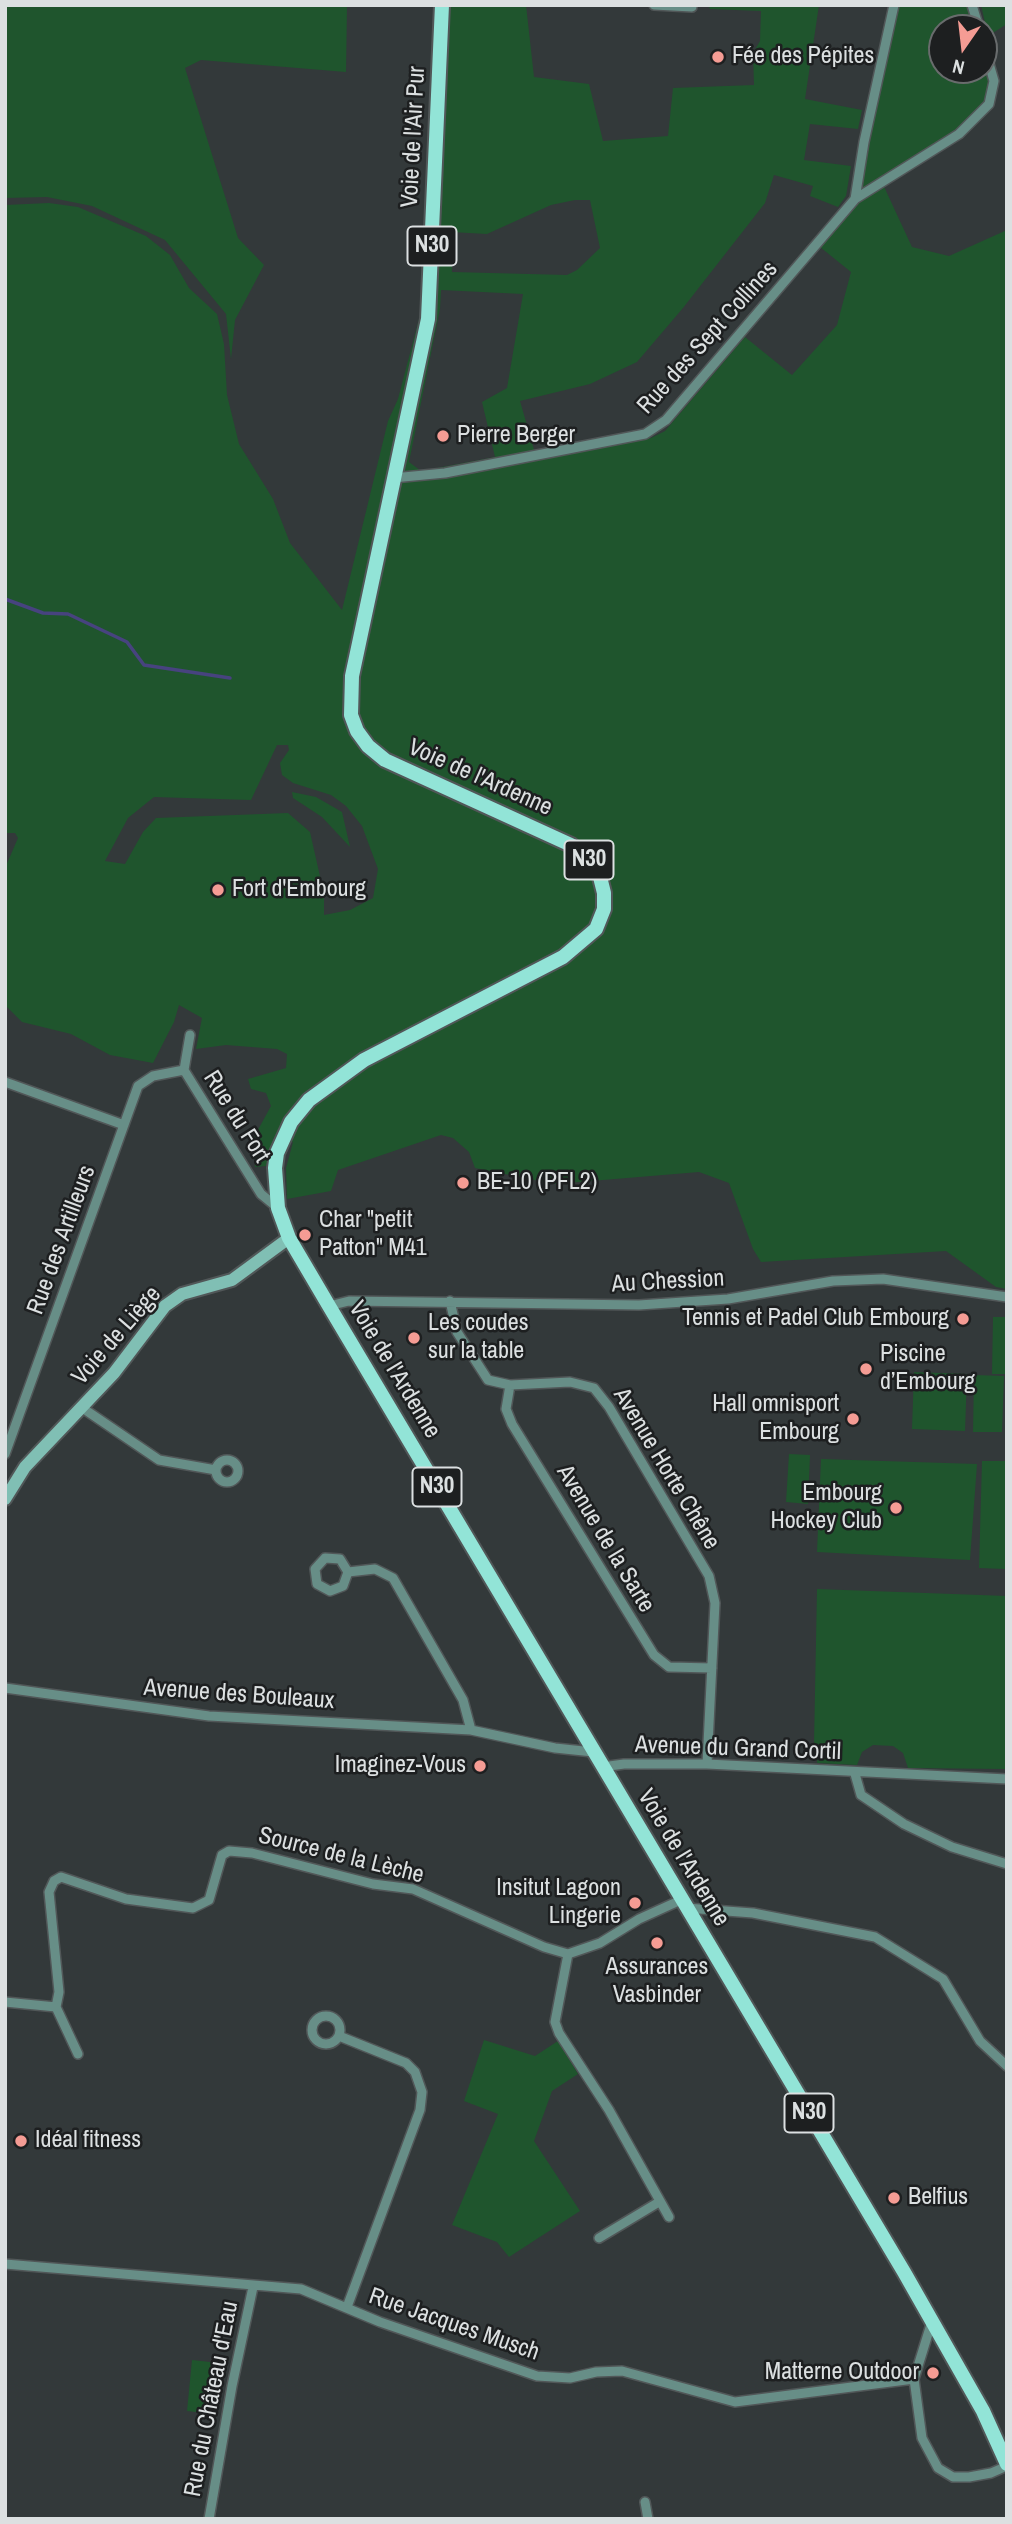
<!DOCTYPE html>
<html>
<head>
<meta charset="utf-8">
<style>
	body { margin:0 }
	#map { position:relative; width:1012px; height:2524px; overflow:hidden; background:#33393a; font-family:"Archivo Narrow",sans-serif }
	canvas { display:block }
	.frame { position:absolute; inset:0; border:7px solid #dce0e1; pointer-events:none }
	.north { position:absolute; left:928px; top:14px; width:70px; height:70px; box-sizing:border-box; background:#1d1f20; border:2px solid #696c6d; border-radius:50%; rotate:194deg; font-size:19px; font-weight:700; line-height:28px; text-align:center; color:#dce0e1 }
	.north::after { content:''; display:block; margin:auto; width:24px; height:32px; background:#f59c94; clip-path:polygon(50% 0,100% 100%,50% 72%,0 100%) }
</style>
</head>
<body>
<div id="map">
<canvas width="1012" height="2524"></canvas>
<div class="frame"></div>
<div class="north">N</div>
</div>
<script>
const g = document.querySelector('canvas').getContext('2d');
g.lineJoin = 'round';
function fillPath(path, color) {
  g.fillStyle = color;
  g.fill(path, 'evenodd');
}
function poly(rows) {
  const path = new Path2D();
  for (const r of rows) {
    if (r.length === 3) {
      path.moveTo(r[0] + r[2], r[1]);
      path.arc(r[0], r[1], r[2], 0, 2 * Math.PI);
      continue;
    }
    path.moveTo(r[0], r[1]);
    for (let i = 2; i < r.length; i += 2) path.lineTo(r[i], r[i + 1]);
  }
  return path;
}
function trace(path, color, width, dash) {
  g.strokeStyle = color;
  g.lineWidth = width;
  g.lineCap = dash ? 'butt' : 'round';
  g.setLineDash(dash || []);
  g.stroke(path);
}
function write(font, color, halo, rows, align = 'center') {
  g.font = font + ' "Archivo Narrow",sans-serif';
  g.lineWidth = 5;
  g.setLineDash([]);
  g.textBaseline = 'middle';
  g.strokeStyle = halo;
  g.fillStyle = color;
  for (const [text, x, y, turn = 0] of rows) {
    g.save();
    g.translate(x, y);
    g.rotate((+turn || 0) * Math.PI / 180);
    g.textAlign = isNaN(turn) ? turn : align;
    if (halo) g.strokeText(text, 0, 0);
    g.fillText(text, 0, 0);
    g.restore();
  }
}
fillPath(poly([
	[5,5,347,5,346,72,201,60,185,68,238,238,264,265,235,320,231,359,226,314,165,240,92,206,47,197,5,198],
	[449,5,526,5,534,77,589,84,603,141,668,136,673,88,754,85,753,53,760,41,761,11,710,9,708,5,819,5,805,99,862,110,858,129,810,124,804,160,851,166,846,196,838,207,810,196,813,186,774,175,765,203,683,308,637,362,590,384,520,401,537,460,651,438,665,431,745,337,792,375,837,325,851,272,820,247,860,202,869,135,897,5,970,5,976,28,942,28,942,70,984,70,984,59,989,84,988,98,957,130,880,178,912,247,949,256,1007,230,1007,1289,996,1287,946,1251,761,1262,753,1249,729,1183,699,1172,555,1184,475,1168,469,1152,453,1138,441,1135,338,1170,331,1191,287,1199,286,1168,293,1142,274,1137,266,1166,255,1167,254,1137,271,1106,266,1093,251,1089,248,1079,286,1068,287,1054,277,1049,226,1045,196,1049,202,1018,179,1005,174,1022,153,1063,110,1055,71,1034,22,1022,5,1005,5,868,18,838,15,833,5,833,5,205,49,203,78,207,146,236,170,255,189,288,217,314,224,344,227,395,239,444,273,499,290,543,342,610,388,421,398,399,420,315],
	[575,200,590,200,600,248,577,270,567,275,452,272,451,232,487,234,551,205],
	[441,290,523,294,507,388,482,402,495,457,421,471,409,462,440,309],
	[277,745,288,745,289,750,280,763,282,775,293,783,331,795,346,806,362,826,378,869,373,898,350,910,324,915,324,894,310,832,288,813,156,818,143,832,125,864,105,861,128,818,154,797,251,800],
	[981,5,1007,5,1007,24,988,36],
	[292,792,316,797,342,812,350,847,322,817,293,798],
	[993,1317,1007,1317,1007,1374,992,1374],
	[914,1372,967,1374,965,1431,912,1429],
	[974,1375,1004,1376,1002,1432,973,1432],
	[789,1454,810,1455,808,1504,786,1502],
	[821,1459,977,1464,970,1560,817,1552],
	[982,1461,1007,1461,1005,1569,979,1568],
	[817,1589,1007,1596,1005,1769,908,1768,903,1753,893,1746,873,1745,862,1752,857,1765,817,1763,818,1753,814,1744],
	[484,2040,535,2056,558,2041,578,2074,552,2091,534,2141,580,2211,509,2257,497,2242,452,2225,498,2114,464,2101],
	[192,2360,219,2363,214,2414,187,2411]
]), '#1f552d');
trace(poly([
	[5,599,43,613,68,614,127,642,144,665,230,678]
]), '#47437f', 3.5);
const street = poly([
	[654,5,692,7],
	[972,5,979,28],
	[855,199,959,134,989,104,994,81,984,46],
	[393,478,445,473,645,434,666,420,855,199,864,142,894,5],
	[190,1035,184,1070,261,1194,278,1208],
	[5,1082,124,1125],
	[450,1301,457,1332,488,1380,510,1385,570,1382,594,1388,609,1407,709,1576,715,1603,707,1764],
	[329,1306,349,1301,639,1305,728,1299,833,1281,883,1279,1007,1297],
	[510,1385,506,1409,512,1424,654,1655,669,1667,712,1668],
	[81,1407,159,1460,216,1470],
	[5,1454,138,1086,153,1076,184,1070],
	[227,1471,11],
	[325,1558,340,1559,348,1572,343,1586,330,1591,317,1584,315,1569,325,1558],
	[348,1572,375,1569,393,1578,463,1700,471,1730],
	[5,1688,209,1716,471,1730,555,1748,593,1752],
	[602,1767,624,1764,707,1764,1007,1779],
	[855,1774,861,1795,904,1824,952,1847,1007,1864],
	[686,1908,753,1913,875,1937,943,1979,980,2041,1007,2066],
	[568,1954,555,2022,559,2033,609,2110,669,2217],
	[5,2002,56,2007,78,2054],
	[56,2007,59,1992,49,1892,54,1881,61,1877,126,1899,193,1908,209,1900,222,1855,229,1851,252,1853,373,1884,413,1889,544,1947,568,1954,600,1943,639,1919,681,1900],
	[326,2030,14],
	[339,2036,406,2063,415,2072,422,2092,420,2110,347,2307],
	[599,2238,659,2202],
	[5,2264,301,2289,380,2322,537,2376,570,2378,596,2372,622,2371,735,2402,914,2379,932,2321],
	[914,2379,922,2438,938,2468,953,2477,969,2477,991,2473,1007,2466],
	[645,2502,648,2519],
	[209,2519,232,2386,253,2287]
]);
const secondary = poly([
	[5,1499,25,1467,114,1373,165,1306,182,1294,232,1280,289,1238]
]);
const primary = poly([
	[442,5,428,319,352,676,351,715,357,731,368,746,385,760,571,845,589,860,600,877,604,893,604,909,596,929,563,957,364,1060,309,1100,291,1122,277,1153,275,1168,278,1208,289,1238,329,1306,904,2272,983,2411,1007,2464]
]);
trace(street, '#515758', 12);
trace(secondary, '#515758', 16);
trace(primary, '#515758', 18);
trace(street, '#678e87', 9);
trace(secondary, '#80bfb4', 12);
trace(primary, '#92e4d7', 14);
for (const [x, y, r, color] of [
	[718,57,7,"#f59c94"],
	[443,436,7,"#f59c94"],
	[218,890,7,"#f59c94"],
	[463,1183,7,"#f59c94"],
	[305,1235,7,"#f59c94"],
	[963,1319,7,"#f59c94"],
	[414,1338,7,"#f59c94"],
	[866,1369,7,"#f59c94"],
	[853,1419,7,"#f59c94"],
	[896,1508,7,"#f59c94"],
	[480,1766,7,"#f59c94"],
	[635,1903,7,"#f59c94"],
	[657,1943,7,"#f59c94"],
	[21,2141,7,"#f59c94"],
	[894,2198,7,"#f59c94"],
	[933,2373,7,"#f59c94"]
]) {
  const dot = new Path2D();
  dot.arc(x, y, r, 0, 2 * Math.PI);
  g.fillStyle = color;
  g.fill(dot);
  trace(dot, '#1d1f20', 2.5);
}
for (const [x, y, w] of [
	[432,246,49],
	[589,860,49],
	[437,1487,49],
	[809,2113,49]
]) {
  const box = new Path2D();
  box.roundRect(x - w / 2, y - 19.5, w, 39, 5);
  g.fillStyle = '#1d1f20';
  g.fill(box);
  trace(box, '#dce0e1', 2);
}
write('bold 23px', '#dce0e1', null, [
	["N30",432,246],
	["N30",589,860],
	["N30",437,1487],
	["N30",809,2113]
]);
write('24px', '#dce0e1', '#1d1f20', [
	["Fée des Pépites",732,57],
	["Pierre Berger",457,436],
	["Fort d'Embourg",232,890],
	["BE-10 (PFL2)",477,1183],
	["Char \"petit",319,1221],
	["Patton\" M41",319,1249],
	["Tennis et Padel Club Embourg",949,1319,"right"],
	["Les coudes",428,1324],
	["sur la table",428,1352],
	["Piscine",880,1355],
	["d’Embourg",880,1383],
	["Hall omnisport",839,1405,"right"],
	["Embourg",839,1433,"right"],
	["Embourg",882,1494,"right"],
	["Hockey Club",882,1522,"right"],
	["Imaginez-Vous",466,1766,"right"],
	["Insitut Lagoon",621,1889,"right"],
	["Lingerie",621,1917,"right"],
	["Assurances",657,1968,"center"],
	["Vasbinder",657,1996,"center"],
	["Idéal fitness",35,2141],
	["Belfius",908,2198],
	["Matterne Outdoor",919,2373,"right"]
], 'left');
write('24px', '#dce0e1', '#1d1f20', [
	["Voie de l'Air Pur",414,137,-87],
	["Rue des Sept Collines",708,338,-48],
	["Voie de l'Ardenne",480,778,24],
	["Rue du Fort",236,1117,58],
	["Rue des Artilleurs",62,1240,-70],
	["Au Chession",668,1282,-3],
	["Voie de Liège",117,1336,-49],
	["Voie de l'Ardenne",394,1370,59],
	["Avenue Horte Chêne",666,1469,59],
	["Avenue de la Sarte",605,1539,59],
	["Avenue des Bouleaux",239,1695,4],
	["Avenue du Grand Cortil",738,1749,2],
	["Source de la Lèche",341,1856,14],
	["Voie de l'Ardenne",683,1858,59],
	["Rue Jacques Musch",454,2325,19],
	["Rue du Château d'Eau",212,2399,-79]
]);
</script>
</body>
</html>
